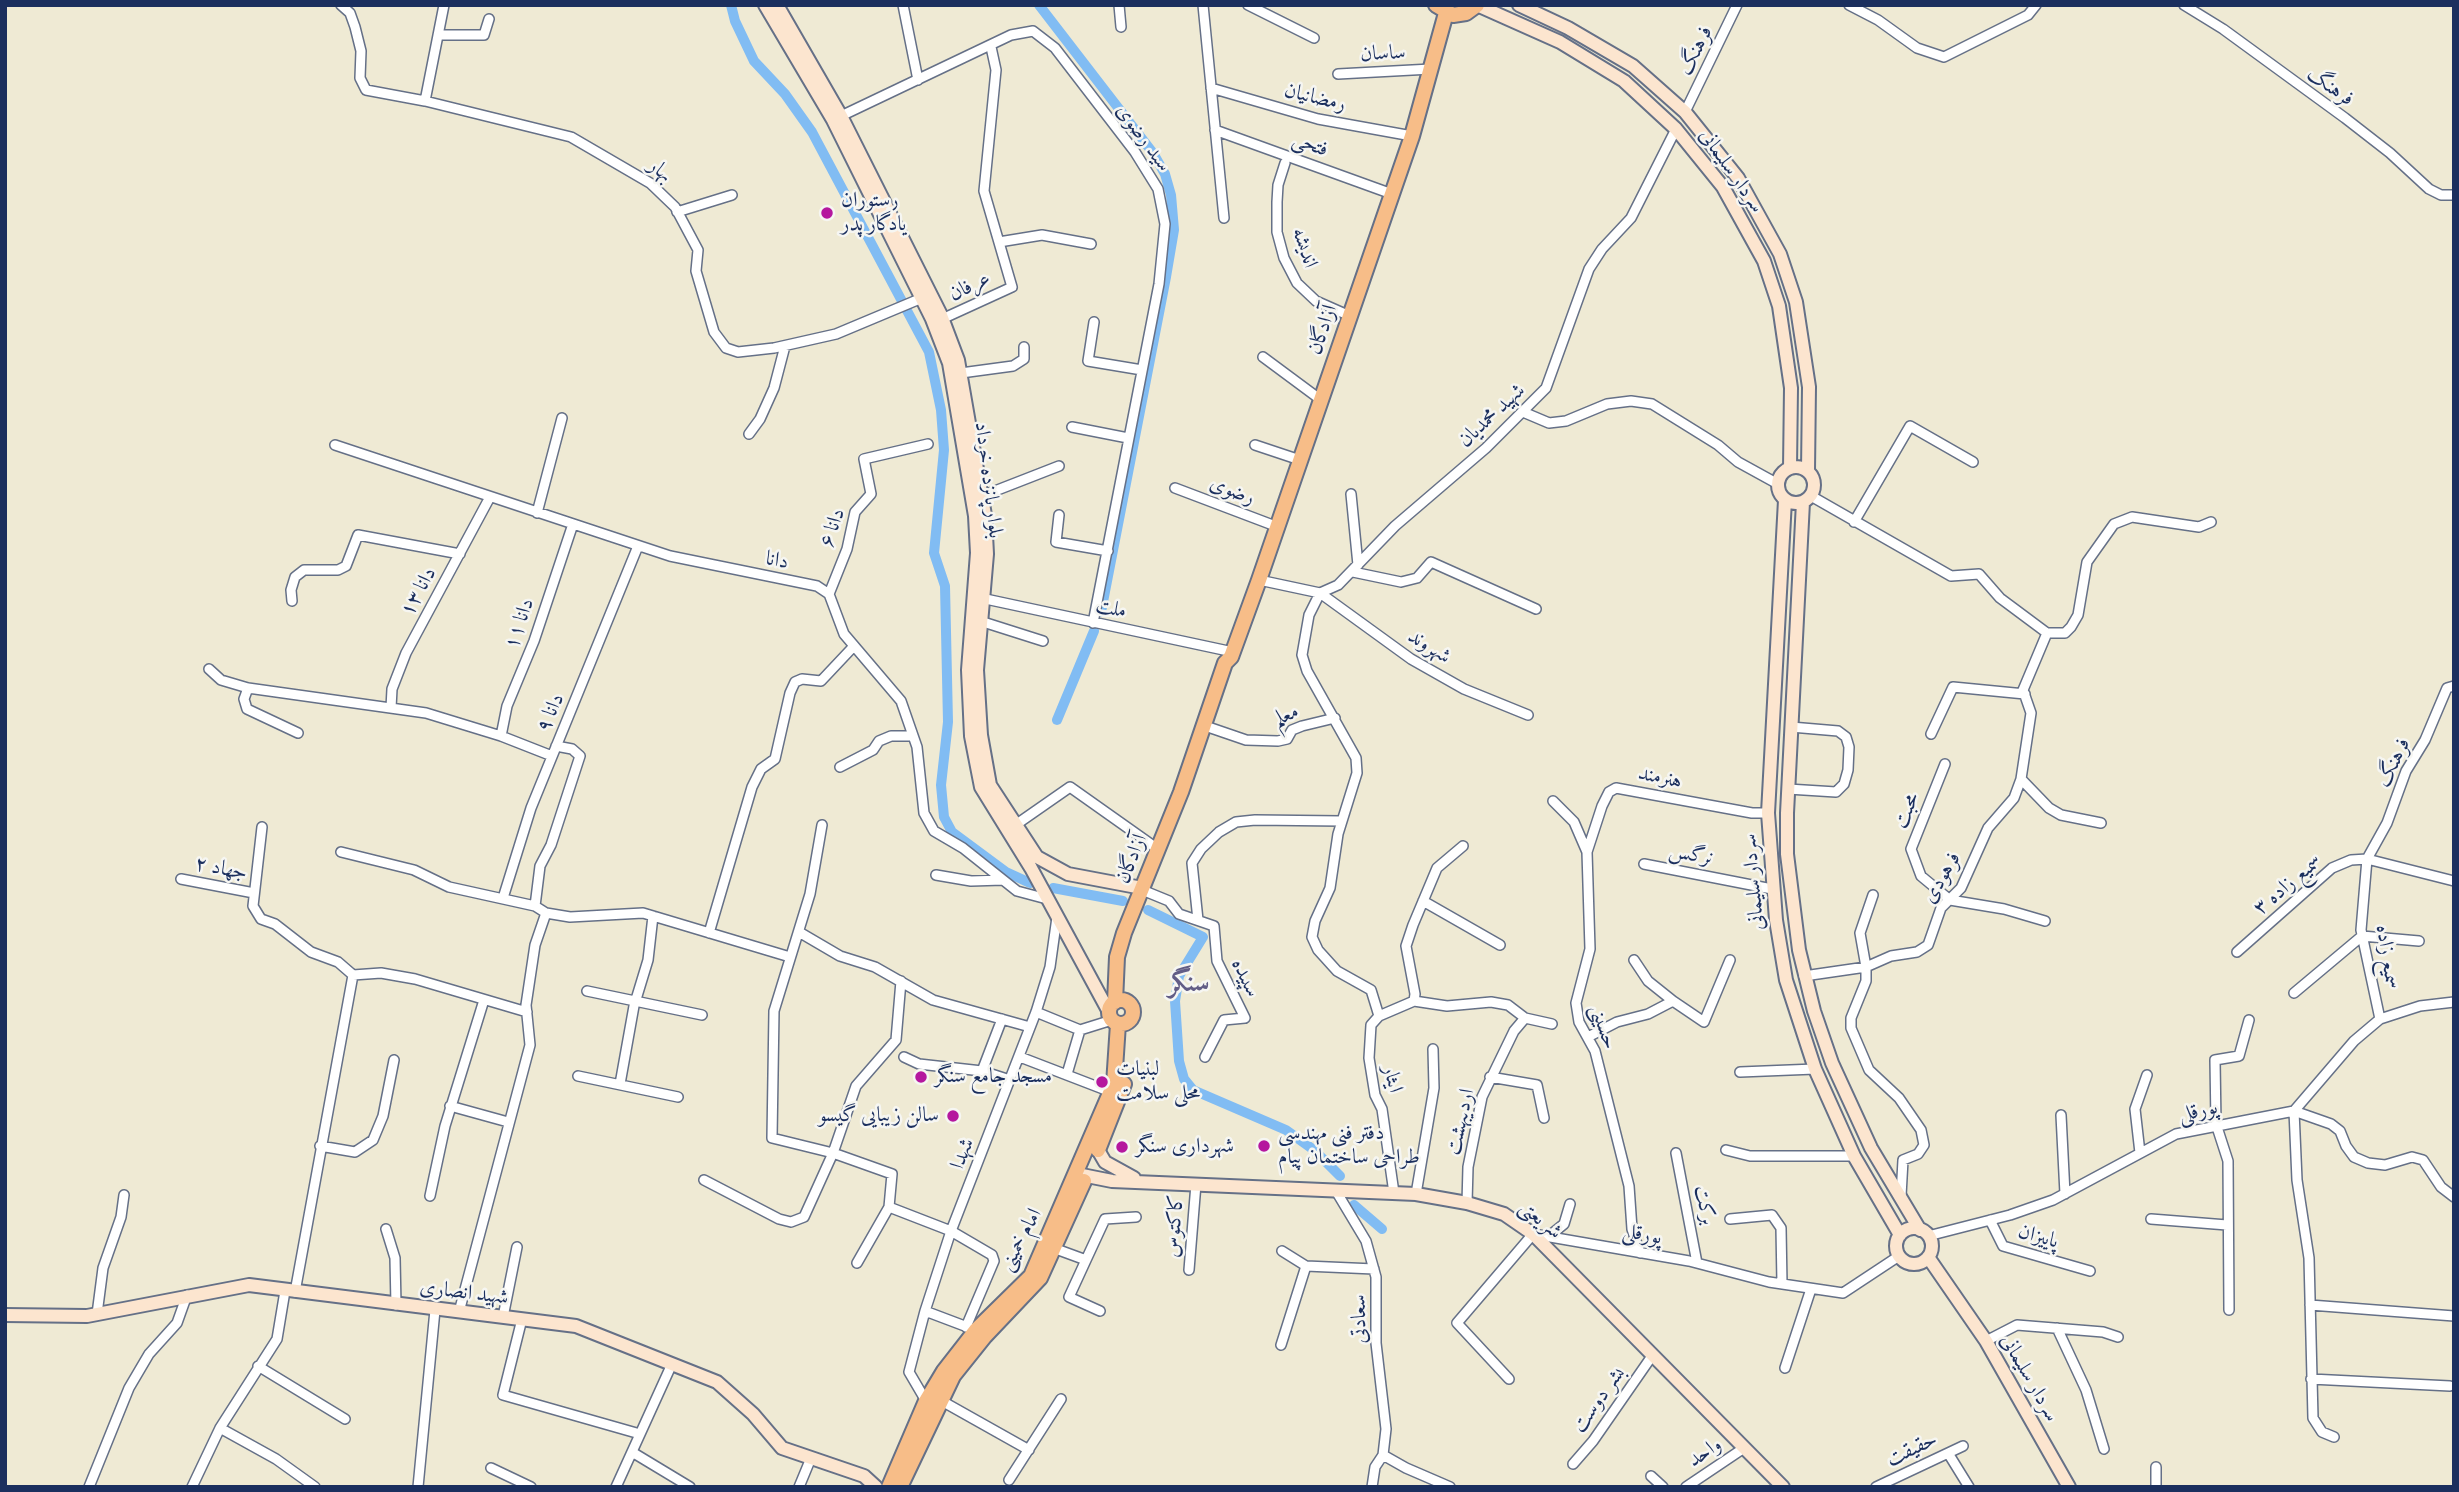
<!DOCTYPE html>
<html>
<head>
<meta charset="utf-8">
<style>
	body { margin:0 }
	#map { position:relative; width:2459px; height:1492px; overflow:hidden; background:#efead4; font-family:"IM FELL Great Primer",serif }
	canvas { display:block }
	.frame { position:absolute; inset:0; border:7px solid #1b2f5e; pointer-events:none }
</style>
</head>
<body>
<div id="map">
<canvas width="2459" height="1492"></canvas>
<div class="frame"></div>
</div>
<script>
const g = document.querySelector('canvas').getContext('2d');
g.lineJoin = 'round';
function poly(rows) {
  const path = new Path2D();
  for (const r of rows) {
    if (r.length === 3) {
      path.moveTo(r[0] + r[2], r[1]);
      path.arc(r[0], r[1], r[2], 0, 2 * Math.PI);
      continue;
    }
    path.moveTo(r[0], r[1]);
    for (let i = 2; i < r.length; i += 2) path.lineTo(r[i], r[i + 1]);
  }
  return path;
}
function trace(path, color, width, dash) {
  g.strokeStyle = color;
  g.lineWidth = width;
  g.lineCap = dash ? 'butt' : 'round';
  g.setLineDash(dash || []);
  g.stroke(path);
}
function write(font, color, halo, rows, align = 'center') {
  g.font = font + ' "IM FELL Great Primer",Amiri,serif';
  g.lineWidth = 5;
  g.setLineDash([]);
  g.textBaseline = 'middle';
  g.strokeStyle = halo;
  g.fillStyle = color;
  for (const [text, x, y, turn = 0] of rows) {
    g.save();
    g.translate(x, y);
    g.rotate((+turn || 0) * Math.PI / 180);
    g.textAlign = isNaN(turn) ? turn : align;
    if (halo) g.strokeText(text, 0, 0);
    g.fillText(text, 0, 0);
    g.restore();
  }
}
trace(poly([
	[731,5,735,21,754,61,785,94,812,132,929,352,941,410,944,450,934,553,945,586,948,722,941,785,944,817,952,832,1006,872,1030,883],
	[1039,5,1153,153,1165,174,1171,195,1174,230,1166,277,1101,612],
	[1057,720,1094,631],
	[1053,888,1123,901],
	[1148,910,1203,937,1179,976,1175,1001,1179,1061,1184,1079,1193,1090,1286,1130,1314,1150,1340,1176],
	[1354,1205,1382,1229]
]), '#81bcf3', 10);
const street = poly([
	[341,5,350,13,355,27,361,51,360,78,366,90,425,101,571,137,650,183,675,207,698,250,696,271,714,332,726,348,738,352,774,348,836,334,922,298],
	[903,5,918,80],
	[1119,5,1121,27],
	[1203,5,1224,218],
	[1248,5,1314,38],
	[1849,5,1878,20,1917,48,1944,57,2028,15,2036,5],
	[2184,5,2223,29,2345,118,2390,153,2429,189,2441,195,2454,195],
	[438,35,484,35,489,19],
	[1338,74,1431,69],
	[1211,88,1318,119,1412,136],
	[425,101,444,5],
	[1685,112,1737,5],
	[841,116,1011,35,1033,31,1055,48,1135,152,1158,189,1165,224,1159,284,1093,623],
	[1215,130,1392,194],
	[1285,163,1278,185,1277,202,1277,232,1284,258,1297,283,1316,301,1350,316],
	[677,212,732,195],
	[999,242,1042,235,1091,244],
	[942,319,1012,287,984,191,996,70,991,47],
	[1094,322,1088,361,1142,370],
	[1263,357,1321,400],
	[961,373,1013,366,1024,359,1024,347],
	[1523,412,1549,423,1566,421,1607,404,1631,401,1652,404,1718,445,1738,462,1778,484],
	[1072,427,1128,438],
	[749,434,760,419,774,388,785,346],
	[335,445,670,556,817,586,829,594,844,634,901,701,917,747,924,813,934,831,963,848,1017,891,1047,899],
	[1255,445,1300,460],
	[1175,488,1278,527],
	[1351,494,1358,565],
	[982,496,1059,466],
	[1811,496,1951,576,1979,574,2000,598,2047,633,2065,633,2071,627,2078,615,2087,562,2114,524,2132,517,2199,527,2211,522],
	[537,513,562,418],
	[1059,515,1056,542,1108,551],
	[1854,522,1910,426,1973,462],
	[1353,572,1401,582,1417,578,1431,562,1536,609],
	[1259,580,1320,593,1338,585,1395,526,1486,448,1546,388,1589,269,1602,249,1631,218,1676,129],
	[829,594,847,549,855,512,871,494,864,459,928,444],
	[981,598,1233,652],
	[292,601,291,590,295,577,304,570,338,570,346,566,358,535,460,554],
	[980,621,1043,641],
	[209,669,221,680,248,688,426,713,501,736,552,756],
	[248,688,244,699,247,709,298,733],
	[391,708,392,689,406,653,490,497],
	[1211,728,1246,740,1278,741,1287,739,1292,730,1302,726,1335,718],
	[1931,734,1953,687,2025,694],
	[501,736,507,706,534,641,573,524],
	[1945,764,1911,849,1921,876,1950,900,2004,909,2045,921],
	[840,767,873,750,879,741,891,736,912,736],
	[2021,779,2049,808,2061,815,2101,823],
	[1788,789,1836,792,1844,784,1848,770,1849,747,1846,737,1838,731,1791,727],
	[1553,801,1574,822,1587,852,1590,949,1576,1003,1579,1022,1595,1051,1629,1186,1632,1229,1640,1253],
	[822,825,810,894,774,1011,772,1138,833,1153,892,1174,889,1207,857,1263],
	[1014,826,1070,787,1159,850],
	[262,827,253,906,261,919,275,924,311,952,338,962,353,975,381,973,415,979,527,1012],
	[341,852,414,870,449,887,535,906,546,913,570,917,643,913,790,957],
	[1587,852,1602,806,1609,792,1616,788,1752,813,1768,813],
	[1644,864,1772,889],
	[936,875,971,881,1003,880],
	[181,879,254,893],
	[1147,892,1169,901,1179,914,1214,926,1217,961,1245,1018,1224,1020,1205,1057],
	[503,898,531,808,638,546],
	[1423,901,1500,945],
	[535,906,540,866,551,845,580,756,572,749,556,746],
	[1198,920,1192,863,1201,849,1219,832,1236,822,1255,820,1341,821],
	[799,932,840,956,875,967,933,1000,1030,1027],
	[709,933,752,787,761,769,775,759,790,693,795,682,802,679,821,681,854,646],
	[2237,952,2332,868,2351,860,2367,859,2454,881],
	[1634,960,1648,981,1673,1001],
	[1804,976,1866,967,1860,933,1873,895],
	[587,991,702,1015],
	[2294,993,2362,936,2419,941],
	[1414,1001,1447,1006,1491,1002,1508,1005,1525,1018,1552,1024],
	[1036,1012,1080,1030],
	[1379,1016,1371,990,1337,971,1318,950,1312,937,1315,921,1330,888,1338,834,1357,773,1356,758,1307,671,1302,655,1309,615,1320,593,1411,659,1464,689,1528,715],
	[1379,1016,1414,1001,1415,994,1406,946,1413,925,1437,868,1463,846],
	[1379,1016,1371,1025,1369,1058,1375,1095,1382,1109,1394,1193],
	[2380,1019,2361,930,2367,859,2387,823,2406,771,2425,740,2447,688,2454,686],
	[1588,1037,1617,1022,1648,1014,1673,1001,1704,1022,1730,960],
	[904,1057,919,1064,982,1071,1010,1080],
	[1020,1057,1111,1092],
	[982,1071,1002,1019],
	[1740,1072,1815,1069],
	[1067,1074,1080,1030,1112,1020],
	[578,1076,678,1097],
	[1490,1077,1537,1085,1544,1118],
	[620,1084,634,1006,648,960,653,916],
	[450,1106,508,1122],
	[2061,1115,2065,1194],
	[320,1146,355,1152,373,1140,383,1116,394,1060],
	[1726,1150,1750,1156,1854,1156],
	[1676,1153,1697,1263],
	[2140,1153,2135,1109,2147,1075],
	[704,1180,779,1219,791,1222,804,1217,833,1153,856,1086,896,1040,901,981],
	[1336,1191,1366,1241,1376,1277,1376,1343,1386,1429,1383,1455,1375,1467,1372,1487],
	[1416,1194,1434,1088,1433,1049],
	[430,1196,445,1126,484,1000],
	[1901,1196,1903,1160,1918,1154,1924,1145,1921,1130,1899,1098,1869,1070,1851,1028,1851,1018,1866,981,1866,967,1891,956,1917,952,1928,945,1941,908,1961,888,1988,828,2014,798,2021,779,2031,713,2023,690,2047,633],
	[1467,1203,1468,1167,1482,1097,1514,1031,1525,1018],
	[889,1207,951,1231,992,1255,994,1261,966,1327],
	[1730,1219,1772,1215,1781,1228,1782,1284],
	[2151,1219,2227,1225],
	[1990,1220,2003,1246,2090,1271],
	[386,1229,395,1258,396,1305],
	[1928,1236,2010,1215,2053,1200,2176,1134,2294,1111,2354,1041,2380,1019,2420,1006,2454,1002],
	[1548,1237,1564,1224,1570,1204],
	[1056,1249,1086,1260,1105,1219,1136,1217],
	[1282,1251,1306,1266,1374,1269],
	[1086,1260,1069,1297,1100,1311],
	[1189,1270,1196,1184],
	[295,1292,353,975],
	[2310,1305,2454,1316],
	[2229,1310,2228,1161,2216,1124,2215,1060,2239,1056,2249,1020],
	[925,1311,970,1328],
	[459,1312,530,1045,526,1005,535,945,546,913],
	[97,1314,103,1268,121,1217,124,1195],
	[503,1317,517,1247],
	[522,1319,503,1395,640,1434],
	[2057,1328,2086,1390,2104,1449],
	[1986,1341,2017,1325,2103,1332,2118,1337],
	[1281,1345,1306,1266],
	[258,1366,345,1419],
	[1785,1368,1811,1289],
	[1509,1379,1457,1323,1533,1234,1689,1261,1769,1282,1843,1293,1899,1256],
	[2311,1379,2450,1386],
	[940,1400,1029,1450],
	[926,1401,909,1372,925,1311,951,1231,1036,1012,1050,967,1057,917],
	[220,1428,276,1459,315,1487],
	[2334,1437,2322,1432,2313,1418,2309,1258,2297,1180,2294,1111,2331,1124,2340,1131,2346,1146,2354,1157,2368,1163,2385,1165,2412,1157,2423,1160,2441,1187,2454,1197],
	[632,1452,690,1487],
	[1948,1453,1969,1487],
	[1383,1455,1406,1468,1450,1487],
	[1573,1464,1593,1441,1652,1356],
	[2156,1467,2156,1487],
	[491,1468,531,1487],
	[1651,1476,1663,1487],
	[1009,1480,1061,1399],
	[89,1487,129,1388,149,1354,177,1323,187,1295],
	[192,1487,220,1428,277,1339,285,1291],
	[418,1487,435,1310],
	[616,1487,671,1366],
	[799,1487,811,1458],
	[1686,1487,1744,1448],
	[1876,1487,1963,1446]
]);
const secondary = poly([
	[765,5,833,120,932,319,949,363,975,516,977,553,968,670,971,736,981,787,1031,868,1109,1012],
	[777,5,841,116,941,315,958,360,985,515,987,554,977,670,981,735,990,785,1037,857,1068,874,1142,888],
	[1477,5,1560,42,1624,81,1676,129,1723,187,1764,261,1779,306,1791,388,1790,468],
	[1519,5,1568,28,1633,66,1685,112,1738,178,1780,254,1796,302,1809,387,1808,471],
	[1796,485,18],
	[1785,500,1768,813,1776,920,1786,980,1815,1069,1854,1156,1900,1235],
	[1803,502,1787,813,1787,854,1799,950,1814,1011,1832,1063,1871,1148,1920,1230],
	[1098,1150,1105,1162,1134,1178],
	[1077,1174,1112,1181,1416,1194,1467,1203,1504,1214,1533,1234,1783,1487],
	[1914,1246,18],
	[1928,1257,1986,1341,2069,1487],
	[5,1315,87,1316,249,1285,576,1326,717,1382,753,1414,782,1448,864,1476,876,1487]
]);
const primary = poly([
	[1436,5,1453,15,1466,13,1477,5],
	[1121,1012,12],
	[1115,1002,1117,957,1124,933,1181,792,1225,663,1231,657,1259,580,1412,136,1446,13],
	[1098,1150,1124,1084],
	[889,1487,926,1401,944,1371,976,1330,1031,1276,1114,1084,1118,1024],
	[900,1487,953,1376,985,1336,1040,1278,1084,1181]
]);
trace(street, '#657087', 12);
trace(secondary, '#657087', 16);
trace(primary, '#657087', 18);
trace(street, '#fff', 9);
trace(secondary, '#fce5cf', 12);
trace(primary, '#f7bd88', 14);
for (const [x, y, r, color] of [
	[827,213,7,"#b5179e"],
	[921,1077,7,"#b5179e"],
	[1102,1082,7,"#b5179e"],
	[953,1116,7,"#b5179e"],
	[1264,1146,7,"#b5179e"],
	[1122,1147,7,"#b5179e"]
]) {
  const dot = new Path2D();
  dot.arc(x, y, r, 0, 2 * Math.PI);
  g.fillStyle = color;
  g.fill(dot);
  trace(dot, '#f6f6f2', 2.5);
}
write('21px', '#1b2f5e', '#f6f6f2', [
	["فرهنگ",1696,51,-63],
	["ساسان",1383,54,-3],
	["فرهنگ",2330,87,35],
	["رمضانیان",1315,98,14],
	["سید رضوی",1143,138,54],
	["فتحی",1310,145,20],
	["بهار",660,171,40],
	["سردار سلیمانی",1731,171,55],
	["اندیشه",1304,248,71],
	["عرفان",970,287,-25],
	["آزادگان",1323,330,-71],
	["شهید محمدیان",1492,416,-43],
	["بلوار پانزده خرداد",988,480,83],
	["رضوی",1232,491,21],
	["دانا ۶",833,528,-71],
	["دانا",777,561,11],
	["دانا ۱۳",419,592,-61],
	["ملت",1111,609,12],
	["دانا ۱۱",520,624,-71],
	["شهروند",1429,647,32],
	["دانا ۹",551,713,-66],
	["معلم",1286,716,-25],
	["فرهنگ",2394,763,-64],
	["هنرمند",1660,778,12],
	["محبت",1907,811,-68],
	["نرگس",1691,855,11],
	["آزادگان",1132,859,-68],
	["جهاد ۲",221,869,11],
	["فرهودی",1942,878,-59],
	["سردار سلیمانی",1754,882,-95],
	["سمیع زاده ۳",2288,885,-40],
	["سمیع زاده",2387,957,81],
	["سپیده",1245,978,64],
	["حسینی",1603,1027,71],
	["ایثار",1392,1079,75],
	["پورقلی",2198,1112,-14],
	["اردیبهشت",1461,1122,-77],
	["شهدا",963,1154,-68],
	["برکت",1704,1205,79],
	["شریعتی",1540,1220,39],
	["کاکتوس",1175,1226,-85],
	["پورقلی",1642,1235,10],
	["پاییزان",2038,1237,16],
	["امام خمینی",1021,1240,-62],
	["شهید انصاری",464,1293,7],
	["سعادتی",1360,1319,-91],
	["سردار سلیمانی",2029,1378,60],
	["بشر دوست",1599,1400,-55],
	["حقیقت",1912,1450,-25],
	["واحد",1705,1453,-34]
]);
write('21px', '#1b2f5e', '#f6f6f2', [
	["رستوران",841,201],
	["یادگار پدر",841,225],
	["لبنیات",1116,1070],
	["محلی سلامت",1116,1094],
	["مسجد جامع سنگر",935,1077],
	["سالن زیبایی گیسو",939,1116,"right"],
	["دفتر فنی مهندسی",1278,1134],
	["طراحی ساختمان پیام",1278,1158],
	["شهرداری سنگر",1136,1147]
], 'left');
write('bold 28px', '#625d86', '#f6f6f2', [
	["سنگر",1189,984]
]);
</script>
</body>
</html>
